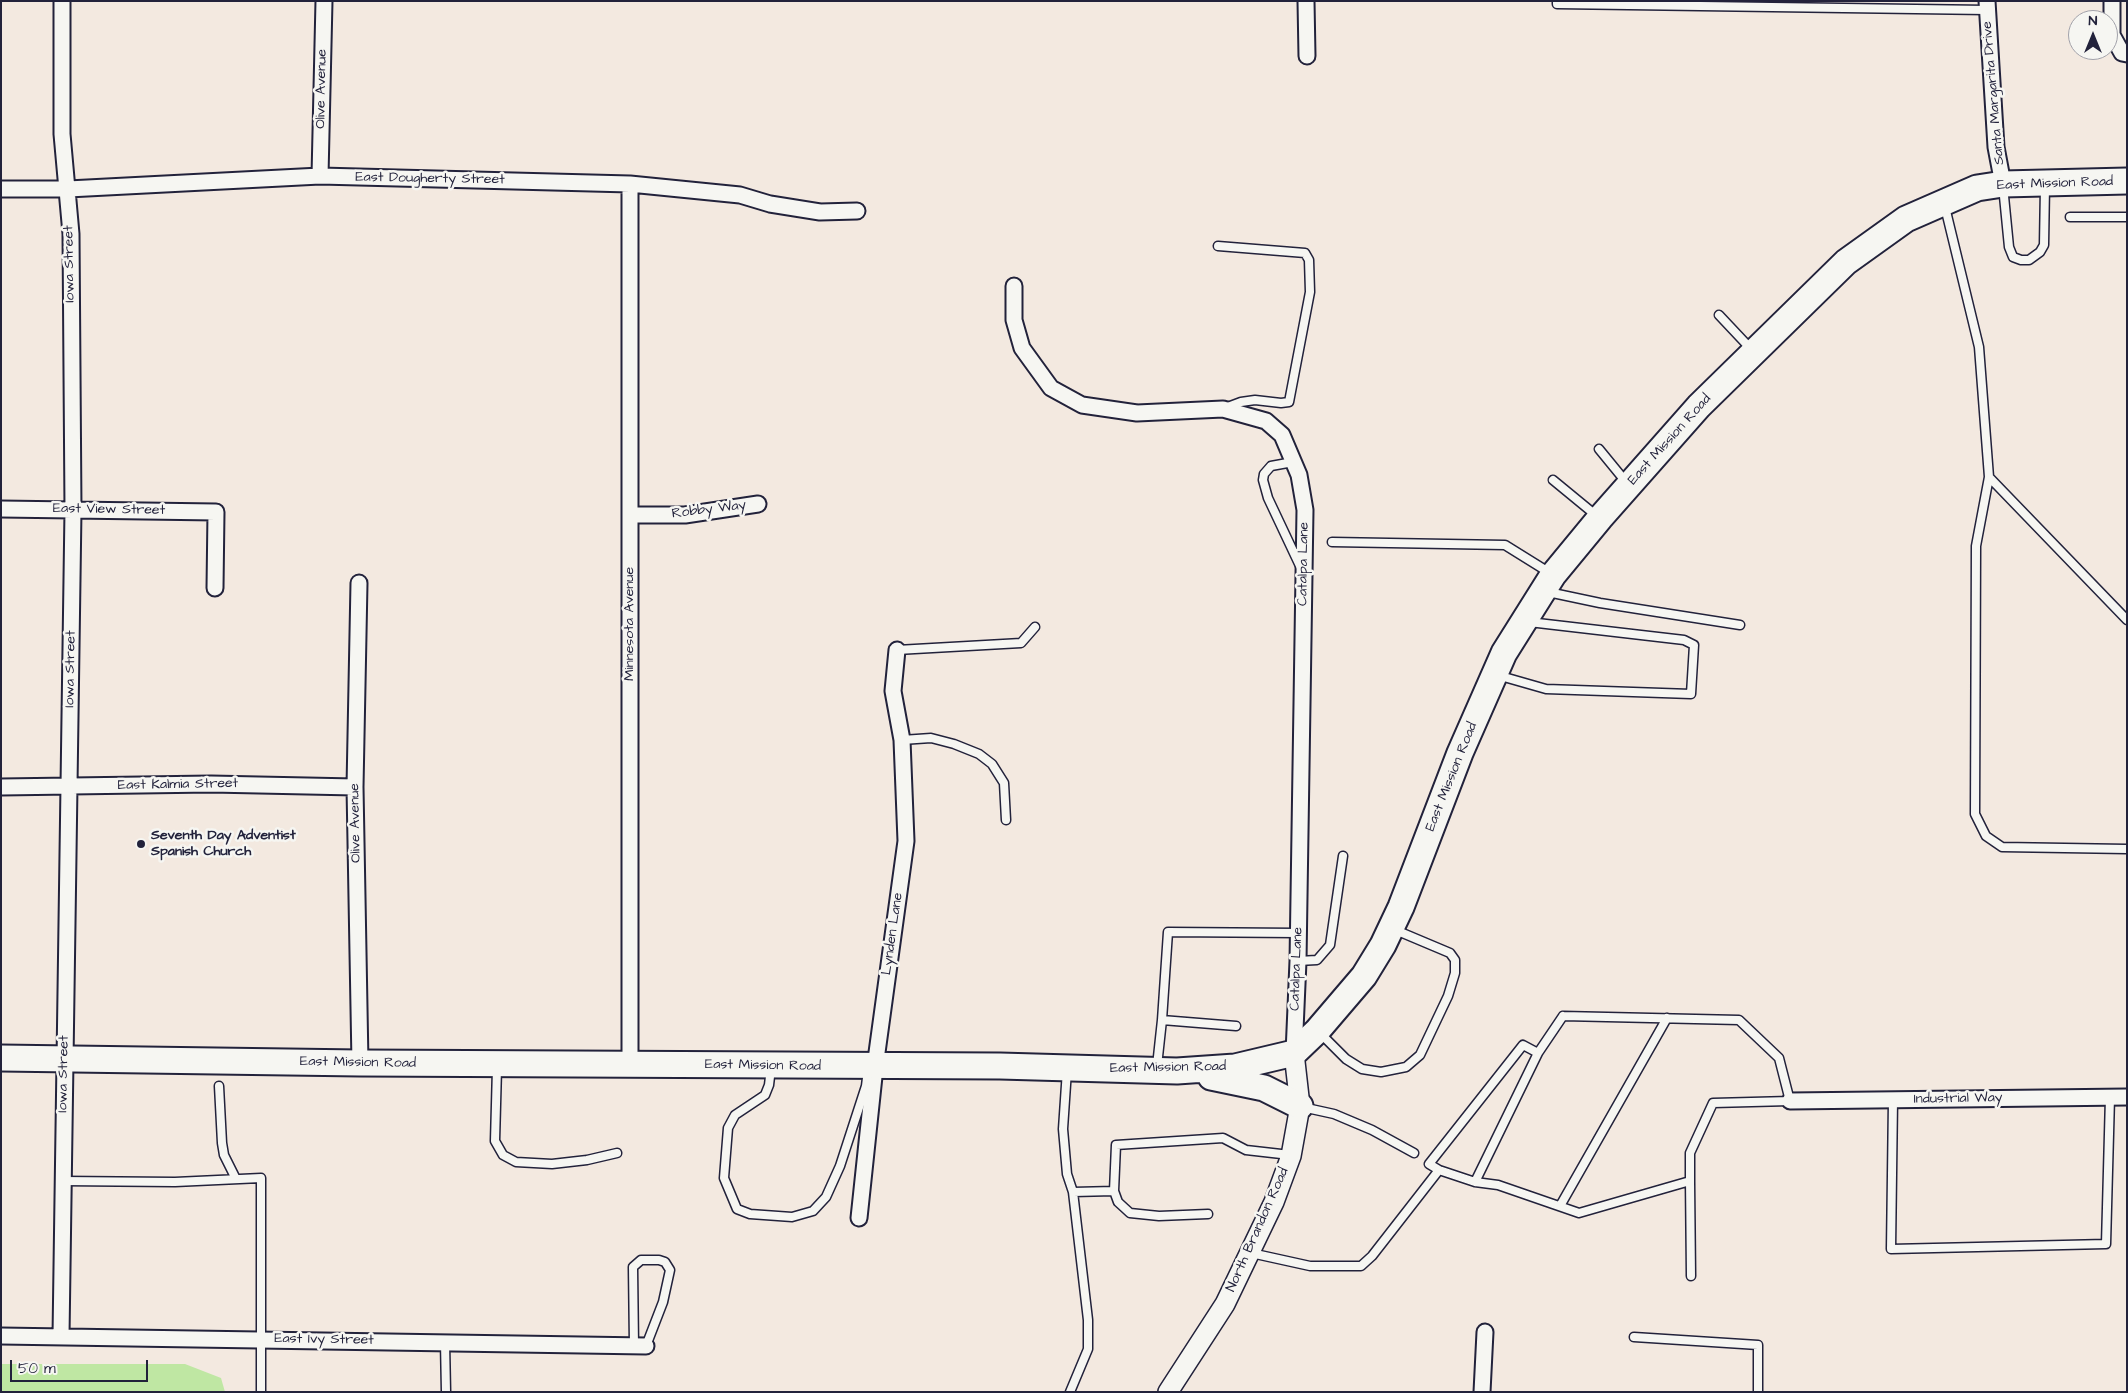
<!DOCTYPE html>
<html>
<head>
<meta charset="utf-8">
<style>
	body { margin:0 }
	#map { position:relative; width:2128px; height:1393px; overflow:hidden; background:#f3e9e0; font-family:"Architects Daughter",sans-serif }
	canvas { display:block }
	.frame { position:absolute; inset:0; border:2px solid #22223b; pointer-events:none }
	.north { position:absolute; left:2068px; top:10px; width:50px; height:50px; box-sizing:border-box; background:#f6f6f2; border:1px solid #a1a1a9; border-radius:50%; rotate:0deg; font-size:14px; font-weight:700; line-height:20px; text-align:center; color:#22223b }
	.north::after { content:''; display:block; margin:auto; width:18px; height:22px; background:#22223b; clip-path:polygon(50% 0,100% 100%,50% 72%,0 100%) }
	.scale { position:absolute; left:10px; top:1360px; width:138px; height:22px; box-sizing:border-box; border:2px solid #22223b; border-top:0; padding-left:6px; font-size:15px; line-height:18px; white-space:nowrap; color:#22223b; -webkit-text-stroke:4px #f6f6f2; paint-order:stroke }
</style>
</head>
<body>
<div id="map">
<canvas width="2128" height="1393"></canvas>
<div class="frame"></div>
<div class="north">N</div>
<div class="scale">50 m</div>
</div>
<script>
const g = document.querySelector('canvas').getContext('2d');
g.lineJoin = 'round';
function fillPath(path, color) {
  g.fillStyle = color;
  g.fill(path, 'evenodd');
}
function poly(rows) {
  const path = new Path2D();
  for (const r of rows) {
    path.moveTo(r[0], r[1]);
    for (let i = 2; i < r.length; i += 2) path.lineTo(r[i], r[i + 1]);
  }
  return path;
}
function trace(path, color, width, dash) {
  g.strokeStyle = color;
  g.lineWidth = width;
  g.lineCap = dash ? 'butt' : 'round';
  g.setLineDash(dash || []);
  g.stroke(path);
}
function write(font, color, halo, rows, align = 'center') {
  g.font = font + ' "Architects Daughter",sans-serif';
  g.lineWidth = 5;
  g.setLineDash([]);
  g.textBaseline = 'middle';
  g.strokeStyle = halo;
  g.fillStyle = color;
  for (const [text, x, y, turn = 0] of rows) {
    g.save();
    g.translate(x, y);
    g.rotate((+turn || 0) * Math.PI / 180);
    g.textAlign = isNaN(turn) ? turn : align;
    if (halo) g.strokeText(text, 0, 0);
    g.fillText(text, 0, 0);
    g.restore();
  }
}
fillPath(poly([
	[1,1364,185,1364,221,1378,225,1392,1,1392]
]), '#bfe7a3');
const service = poly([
	[1557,1,1557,4,1987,10],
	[2003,186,2009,247,2013,257,2021,260,2029,260,2040,252,2044,245,2045,186],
	[1945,207,1979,347,1989,477,2127,620],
	[2070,217,2127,217],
	[1218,246,1305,253,1309,260,1310,292,1289,402,1281,403,1255,400,1241,402,1225,408],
	[1719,315,1751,349],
	[1599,449,1626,482],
	[1293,462,1271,466,1264,474,1263,480,1268,498,1301,568],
	[1989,477,1976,546,1975,814,1986,836,2002,847,2127,849],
	[1553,480,1598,517],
	[1332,542,1505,545,1550,573],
	[1548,592,1600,603,1740,625],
	[897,650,1021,643,1035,627],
	[1497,675,1546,689,1691,694,1694,645,1684,640,1529,622],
	[902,740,931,738,954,744,979,754,992,764,1004,783,1006,820],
	[1298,961,1317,960,1330,945,1343,856],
	[1563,1016,1739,1020,1779,1058,1790,1101,1713,1103,1690,1153,1690,1181,1579,1213,1498,1185,1475,1182,1439,1170,1429,1164,1523,1045,1538,1053,1563,1016],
	[1162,1020,1168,932,1298,933],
	[1319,1032,1346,1059,1362,1069,1381,1072,1406,1067,1420,1055,1448,996,1455,973,1455,960,1450,953,1393,929],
	[1157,1066,1162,1020,1236,1026],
	[497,1068,495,1141,503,1155,516,1162,552,1164,587,1160,617,1153],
	[771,1068,769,1085,765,1095,735,1115,728,1128,724,1178,737,1209,750,1214,792,1217,813,1211,826,1197,840,1166,866,1086,867,1078],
	[1067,1070,1063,1129,1067,1174,1073,1192,1114,1191,1116,1145,1223,1138,1246,1150,1290,1155],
	[219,1086,222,1143,224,1155,236,1179],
	[1893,1100,1891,1249,2106,1244,2110,1097],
	[1302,1107,1334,1114,1372,1130,1414,1153],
	[62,1181,175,1182,261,1178,261,1392],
	[1690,1181,1691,1276],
	[1475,1182,1538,1053],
	[1114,1191,1118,1202,1130,1213,1159,1216,1208,1214],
	[1560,1206,1667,1018],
	[1251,1253,1310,1266,1361,1266,1372,1256,1439,1170],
	[1634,1337,1758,1345,1758,1392],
	[445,1342,446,1392],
	[634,1346,633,1267,641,1260,659,1260,665,1262,670,1270,663,1302,646,1346],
	[1070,1392,1088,1349,1088,1320,1073,1192]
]);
const minor = poly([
	[1306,1,1307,56],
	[1987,1,1996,147,2003,184],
	[2112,1,2112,35,2122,53,2127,54],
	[320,176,324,1],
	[630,184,630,1064],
	[1,189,68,189,320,176,630,184,740,195,770,204,820,212,857,211],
	[1014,286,1014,320,1022,348,1051,388,1082,405,1137,413,1223,409,1266,421,1282,435,1299,475,1305,510,1298,961,1294,1053],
	[1,509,216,512,215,588],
	[631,515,685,515,758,504],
	[359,583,355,787,360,1063],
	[1,787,211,784,355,787],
	[1790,1101,2127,1097],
	[859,1218,875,1067,906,841,902,740,893,691,897,650],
	[1,1336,646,1346],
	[61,1336,73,510,71,234,62,134,62,1],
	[1482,1392,1485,1332]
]);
const tertiary = poly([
	[1168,1392,1225,1304,1274,1202,1291,1156,1300,1106,1294,1053]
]);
const primary = poly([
	[1,1058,360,1063,1000,1066,1177,1071,1235,1067,1294,1053,1317,1031,1364,976,1383,945,1401,907,1460,753,1504,653,1553,575,1600,518,1699,406,1846,262,1906,219,1977,188,2003,184,2127,181],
	[1211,1077,1264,1088,1300,1106]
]);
trace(service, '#22223b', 11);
trace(minor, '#22223b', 19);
trace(tertiary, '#22223b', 22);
trace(primary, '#22223b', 29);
trace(service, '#f6f6f2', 8);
trace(minor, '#f6f6f2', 15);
trace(tertiary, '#f6f6f2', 19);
trace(primary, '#f6f6f2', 25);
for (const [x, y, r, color] of [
	[141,844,5,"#22223b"]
]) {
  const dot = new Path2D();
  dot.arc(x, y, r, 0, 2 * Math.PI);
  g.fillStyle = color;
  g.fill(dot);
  trace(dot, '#f6f6f2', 2);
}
write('14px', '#22223b', '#f6f6f2', [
	["Olive Avenue",322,89,-89],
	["Santa Margarita Drive",1994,93,-95],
	["East Dougherty Street",430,179,1],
	["East Mission Road",2055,184,-2],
	["Iowa Street",70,264,-91],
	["East Mission Road",1670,440,-48],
	["East View Street",109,510,1],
	["Robby Way",709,510,-7],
	["Catalpa Lane",1304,564,-89],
	["Minnesota Avenue",630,624,-90],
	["Iowa Street",71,669,-89],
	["East Mission Road",1452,777,-68],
	["East Kalmia Street",178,785,-1],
	["Olive Avenue",356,823,-91],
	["Lynden Lane",893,934,-82],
	["Catalpa Lane",1297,969,-88],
	["East Mission Road",358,1063,1],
	["East Mission Road",763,1066,1],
	["East Mission Road",1168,1068,-1],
	["Iowa Street",64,1074,-89],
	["Industrial Way",1958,1099,-1],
	["North Brandon Road",1258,1230,-66],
	["East Ivy Street",324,1340,1]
]);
write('bold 14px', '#22223b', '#f6f6f2', [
	["Seventh Day Adventist",151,836],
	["Spanish Church",151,852]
], 'left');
</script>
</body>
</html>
